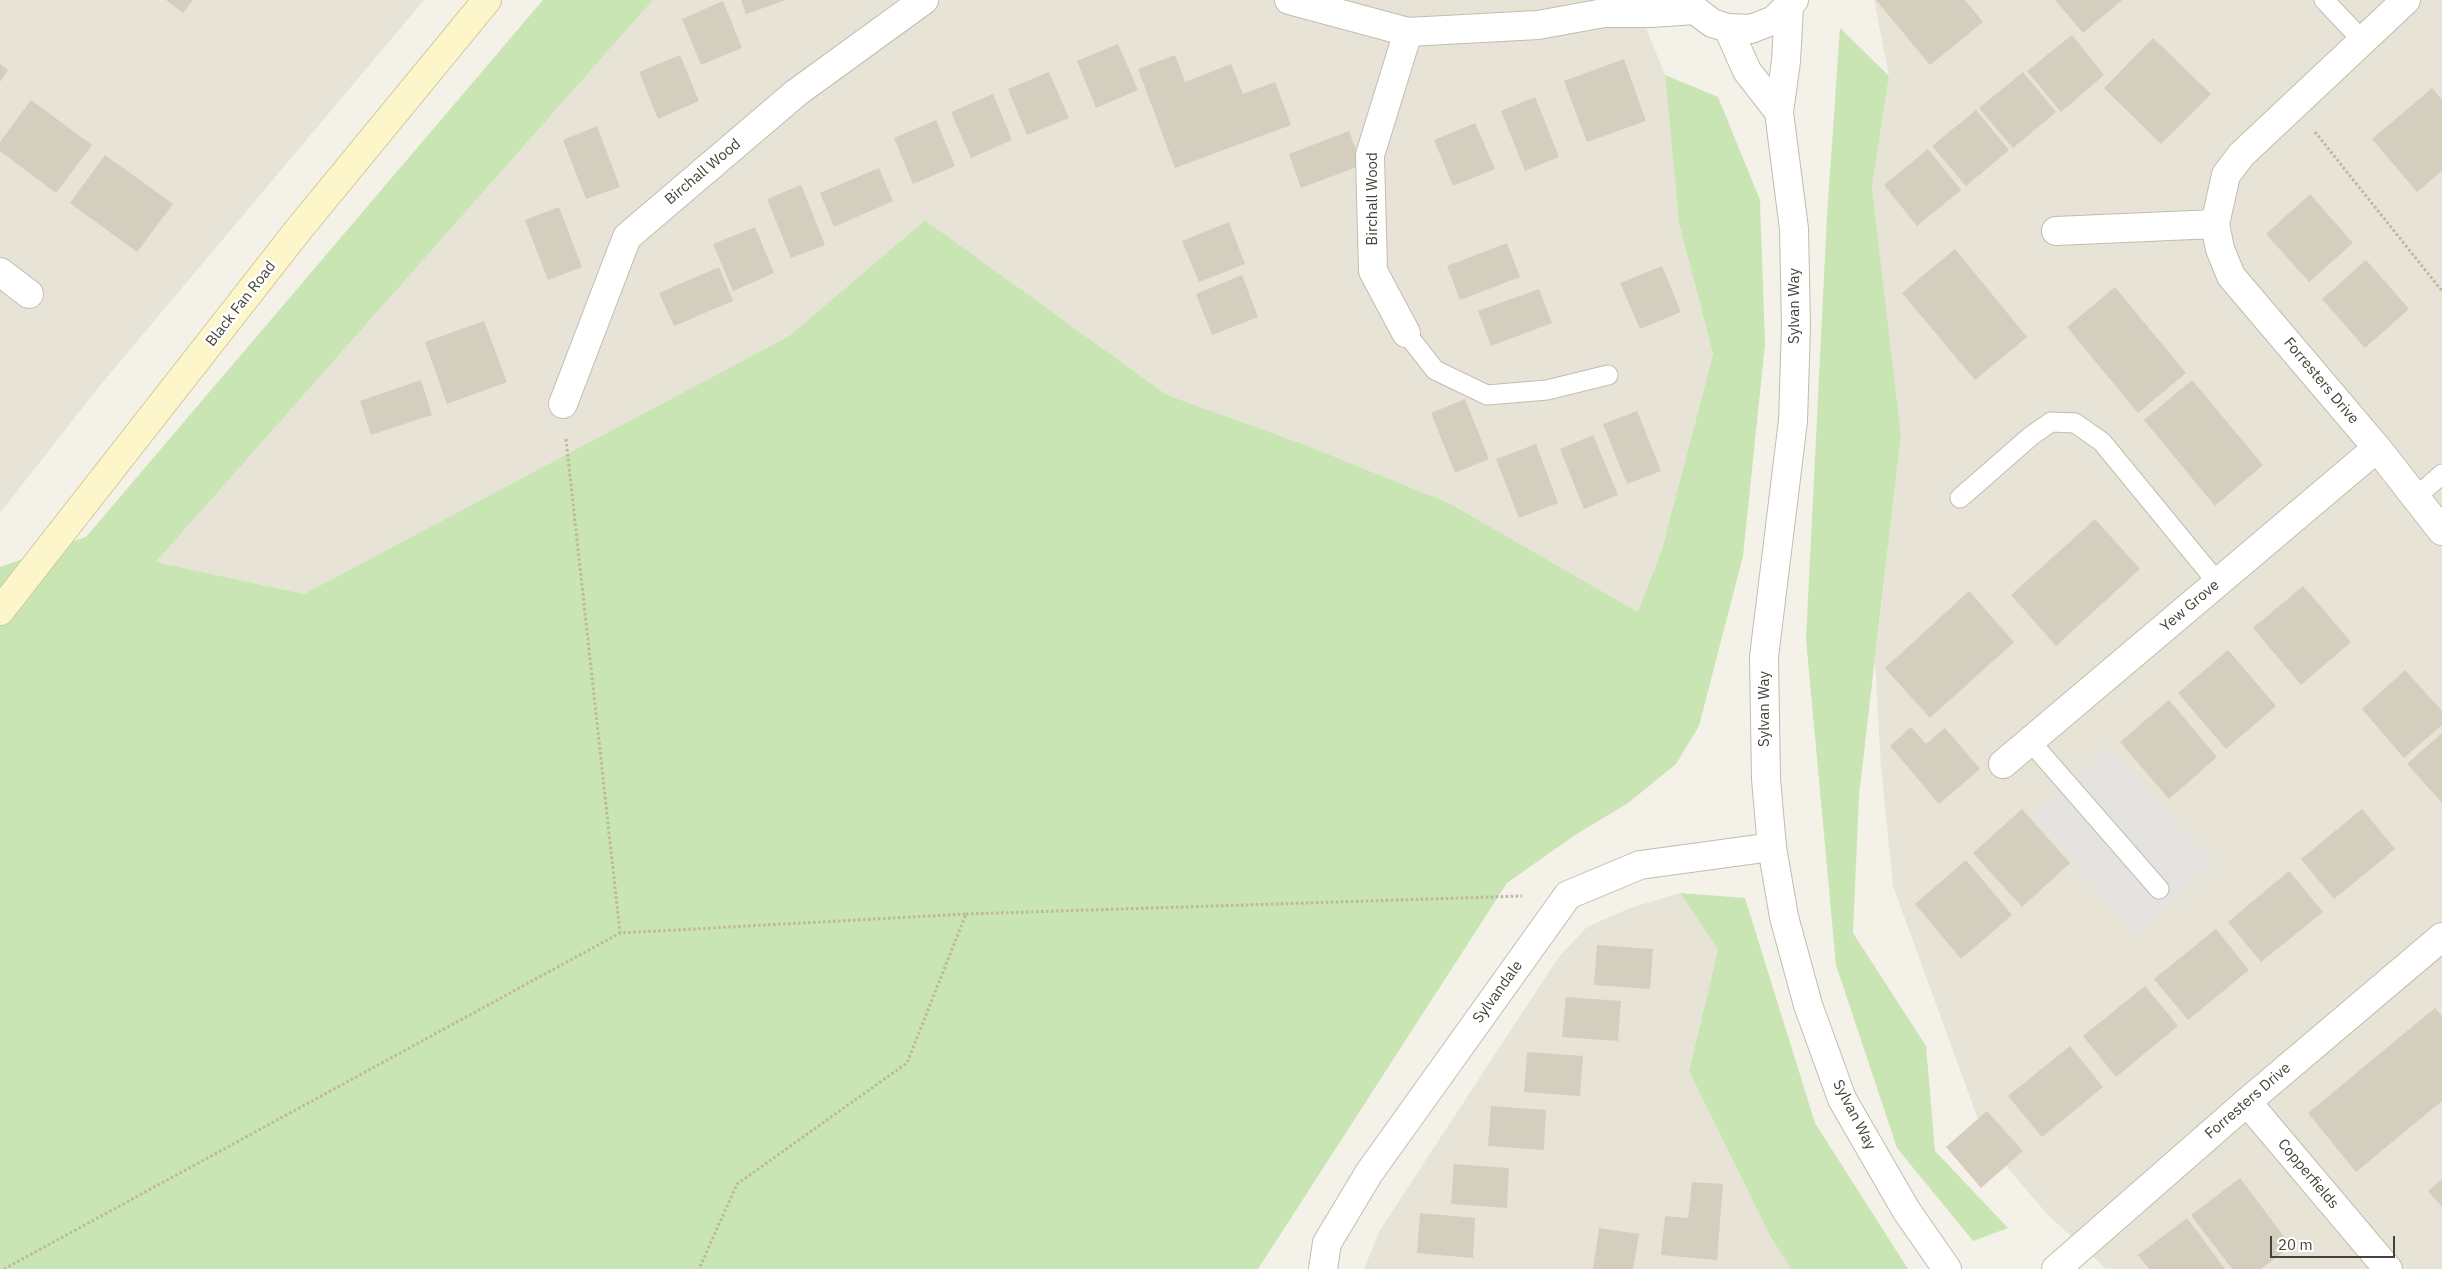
<!DOCTYPE html>
<html>
<head>
<meta charset="utf-8">
<style>
	body { margin:0 }
	#map { position:relative; width:2442px; height:1269px; overflow:hidden; background:#f3f1e8; font-family:"IBM Plex Sans",sans-serif }
	canvas { display:block }
	.scale { position:absolute; left:2270px; top:1236px; width:125px; height:22px; box-sizing:border-box; border:2px solid #464237; border-top:0; padding-left:6px; font-size:15px; line-height:18px; white-space:nowrap; color:#464237; -webkit-text-stroke:4px #fff; paint-order:stroke }
</style>
</head>
<body>
<div id="map">
<canvas width="2442" height="1269"></canvas>
<div class="scale">20 m</div>
</div>
<script>
const g = document.querySelector('canvas').getContext('2d');
g.lineJoin = 'round';
function fillPath(path, color) {
  g.fillStyle = color;
  g.fill(path, 'evenodd');
}
function poly(rows) {
  const path = new Path2D();
  for (const r of rows) {
    path.moveTo(r[0], r[1]);
    for (let i = 2; i < r.length; i += 2) path.lineTo(r[i], r[i + 1]);
  }
  return path;
}
function trace(path, color, width, dash) {
  g.strokeStyle = color;
  g.lineWidth = width;
  g.lineCap = dash ? 'butt' : 'round';
  g.setLineDash(dash || []);
  g.stroke(path);
}
function write(font, color, halo, rows, align = 'center') {
  g.font = font + ' "IBM Plex Sans",sans-serif';
  g.lineWidth = 5;
  g.setLineDash([]);
  g.textBaseline = 'middle';
  g.strokeStyle = halo;
  g.fillStyle = color;
  for (const [text, x, y, turn = 0] of rows) {
    g.save();
    g.translate(x, y);
    g.rotate((+turn || 0) * Math.PI / 180);
    g.textAlign = isNaN(turn) ? turn : align;
    if (halo) g.strokeText(text, 0, 0);
    g.fillText(text, 0, 0);
    g.restore();
  }
}
fillPath(poly([
	[0,0,424,0,97,389,0,513],
	[653,0,1635,0,1665,75,1679,223,1713,354,1662,549,1638,612,1449,503,1303,444,1167,395,925,220,789,336,304,594,156,562],
	[1874,0,2442,0,2442,1269,2106,1269,2047,1214,1987,1144,1893,886,1881,767,1875,661,1901,435,1872,187,1889,76],
	[1680,893,1718,950,1689,1071,1770,1236,1791,1269,1364,1269,1380,1230,1558,958,1587,927,1630,908]
]), '#e7e4d7');
fillPath(poly([
	[543,0,653,0,156,562,304,594,789,336,925,220,1167,395,1303,444,1449,503,1638,612,1662,549,1713,354,1679,223,1665,75,1718,97,1760,200,1765,344,1743,556,1699,726,1676,764,1628,803,1575,835,1507,883,1258,1269,0,1269,0,567,86,537],
	[1840,28,1889,76,1872,187,1901,435,1859,795,1853,933,1926,1046,1935,1151,2008,1228,1973,1241,1897,1148,1836,965,1806,639,1827,216],
	[1680,893,1745,898,1815,1123,1908,1269,1791,1269,1770,1236,1689,1071,1718,950]
]), '#c9e5b3');
fillPath(poly([
	[2111,747,2214,865,2135,935,2031,817]
]), '#e5e3e0');
fillPath(poly([
	[166,0,193,0,183,13],
	[741,0,786,0,746,14],
	[1876,0,1965,0,1983,22,1930,65],
	[2055,0,2122,0,2083,33],
	[723,1,742,48,701,65,682,19],
	[2072,35,2104,75,2061,112,2027,71],
	[2153,38,2211,94,2161,144,2104,88],
	[1118,44,1138,90,1096,108,1077,61],
	[680,55,699,101,658,119,639,72],
	[1175,55,1185,82,1231,64,1243,94,1275,82,1291,125,1175,168,1138,69],
	[1624,59,1646,121,1587,142,1564,81],
	[0,64,8,70,0,82],
	[1049,72,1069,118,1027,135,1008,89],
	[2023,72,2056,112,2013,148,1979,108],
	[2432,88,2442,100,2442,171,2417,192,2372,139],
	[993,94,1012,140,971,158,951,112],
	[1535,97,1559,157,1525,171,1501,111],
	[31,100,92,145,56,193,0,151,0,142],
	[1976,110,2009,150,1966,186,1932,146],
	[936,120,955,166,913,184,894,138],
	[1475,123,1495,169,1453,186,1434,140],
	[597,126,620,187,586,199,563,140],
	[1349,131,1362,165,1301,188,1289,154],
	[1928,149,1961,190,1917,226,1884,185],
	[105,155,173,204,137,252,70,203],
	[879,168,893,201,834,227,820,193],
	[801,185,825,245,791,258,767,199],
	[2310,194,2353,243,2309,282,2266,234],
	[559,207,582,267,548,280,525,220],
	[1229,222,1245,264,1199,282,1182,241],
	[755,227,774,273,733,291,713,244],
	[1507,243,1520,277,1460,300,1447,266],
	[1955,249,2027,337,1975,380,1902,293],
	[2366,260,2409,309,2365,348,2322,299],
	[1662,266,1681,312,1640,329,1620,283],
	[719,267,733,301,674,326,659,293],
	[1242,275,1258,317,1212,335,1196,294],
	[2115,287,2186,373,2138,413,2067,327],
	[1539,289,1552,323,1491,346,1478,311],
	[484,321,507,382,447,404,425,342],
	[421,380,432,415,371,435,360,401],
	[2192,380,2263,465,2215,506,2144,420],
	[1465,399,1489,459,1455,473,1431,413],
	[1637,411,1661,471,1627,484,1603,424],
	[1593,435,1618,495,1584,509,1560,449],
	[1536,444,1558,503,1519,518,1496,459],
	[2095,519,2140,569,2056,646,2011,595],
	[2303,586,2351,642,2301,685,2253,628],
	[1969,591,2014,642,1930,718,1885,668],
	[2228,650,2276,706,2226,749,2178,693],
	[2405,670,2442,711,2442,725,2404,758,2362,709],
	[2169,700,2217,757,2169,799,2120,742],
	[1911,727,1926,744,1945,728,1980,769,1939,804,1890,746],
	[2442,733,2442,803,2407,764],
	[2022,809,2070,863,2022,907,1973,853],
	[2362,809,2395,849,2334,899,2301,859],
	[1966,860,2012,915,1961,959,1915,904],
	[2289,871,2323,912,2261,962,2228,922],
	[2216,929,2249,970,2188,1020,2154,979],
	[1597,945,1653,949,1650,989,1594,985],
	[2145,986,2178,1026,2116,1077,2083,1036],
	[1566,997,1621,1001,1618,1041,1562,1037],
	[2435,1008,2442,1016,2442,1101,2356,1172,2308,1113],
	[2070,1046,2103,1087,2042,1137,2008,1096],
	[1527,1052,1583,1056,1580,1096,1524,1092],
	[1491,1106,1546,1110,1544,1150,1488,1146],
	[1987,1111,2023,1151,1981,1188,1946,1147],
	[1454,1164,1509,1168,1507,1208,1451,1204],
	[2240,1178,2291,1246,2261,1269,2232,1269,2191,1215],
	[2442,1179,2442,1207,2428,1191],
	[1692,1182,1723,1184,1717,1260,1661,1255,1665,1216,1688,1218],
	[1420,1213,1475,1218,1473,1258,1417,1253],
	[2187,1218,2225,1269,2149,1269,2138,1255],
	[1599,1228,1639,1234,1633,1269,1593,1269]
]), '#d4cebe');
const service = poly([
	[2324,0,2363,41],
	[1406,333,1435,370,1487,395,1547,390,1608,375],
	[2416,497,2442,474],
	[1960,498,2031,436,2051,422,2075,423,2102,442,2217,582],
	[2030,741,2159,889]
]);
const minor = poly([
	[1289,0,1408,32,1538,25,1604,13,1651,13,1695,10],
	[2215,224,2220,249,2231,276,2377,448,2442,531],
	[2056,231,2215,224,2226,175,2241,155,2406,0],
	[0,272,29,294],
	[1406,333,1373,271,1370,155,1408,32],
	[563,404,627,237,796,93,924,0],
	[2003,764,2377,448],
	[2247,1102,2388,1269],
	[1323,1269,1327,1243,1369,1173,1568,895,1640,865,1772,847],
	[2056,1269,2247,1102,2442,937]
]);
const tertiary = poly([
	[1688,0,1695,10,1712,23,1728,28,1751,29,1774,20,1794,0],
	[1789,7,1786,61,1779,112,1794,229,1796,327,1793,421,1764,657,1766,779,1772,847,1784,917,1808,1005,1842,1099,1906,1210,1947,1269],
	[1728,28,1747,71,1779,112]
]);
const secondary = poly([
	[0,611,299,229,487,0]
]);
trace(service, '#c1bdae', 21);
trace(minor, '#c1bdae', 30);
trace(tertiary, '#c1bdae', 30);
trace(secondary, '#d1c89a', 30);
trace(poly([
	[2315,132,2442,291],
	[566,439,620,933],
	[966,914,1522,896],
	[4,1269,620,933,966,914,907,1063,737,1184,699,1269]
]), '#bfb79d', 3, [2.5, 2.5]);
trace(service, '#fff', 19);
trace(minor, '#fff', 28);
trace(tertiary, '#fff', 28);
trace(secondary, '#fcf6ca', 28);
write('15px', '#464237', '#fff', [
	["Birchall Wood",703,172,-40],
	["Birchall Wood",1373,199,-90],
	["Black Fan Road",241,304,-52],
	["Sylvan Way",1795,306,-90],
	["Forresters Drive",2321,381,50],
	["Yew Grove",2190,606,-40],
	["Sylvan Way",1765,709,-90],
	["Sylvandale",1498,992,-54],
	["Forresters Drive",2248,1101,-41],
	["Sylvan Way",1854,1115,63],
	["Copperfields",2308,1174,50]
]);
</script>
</body>
</html>
